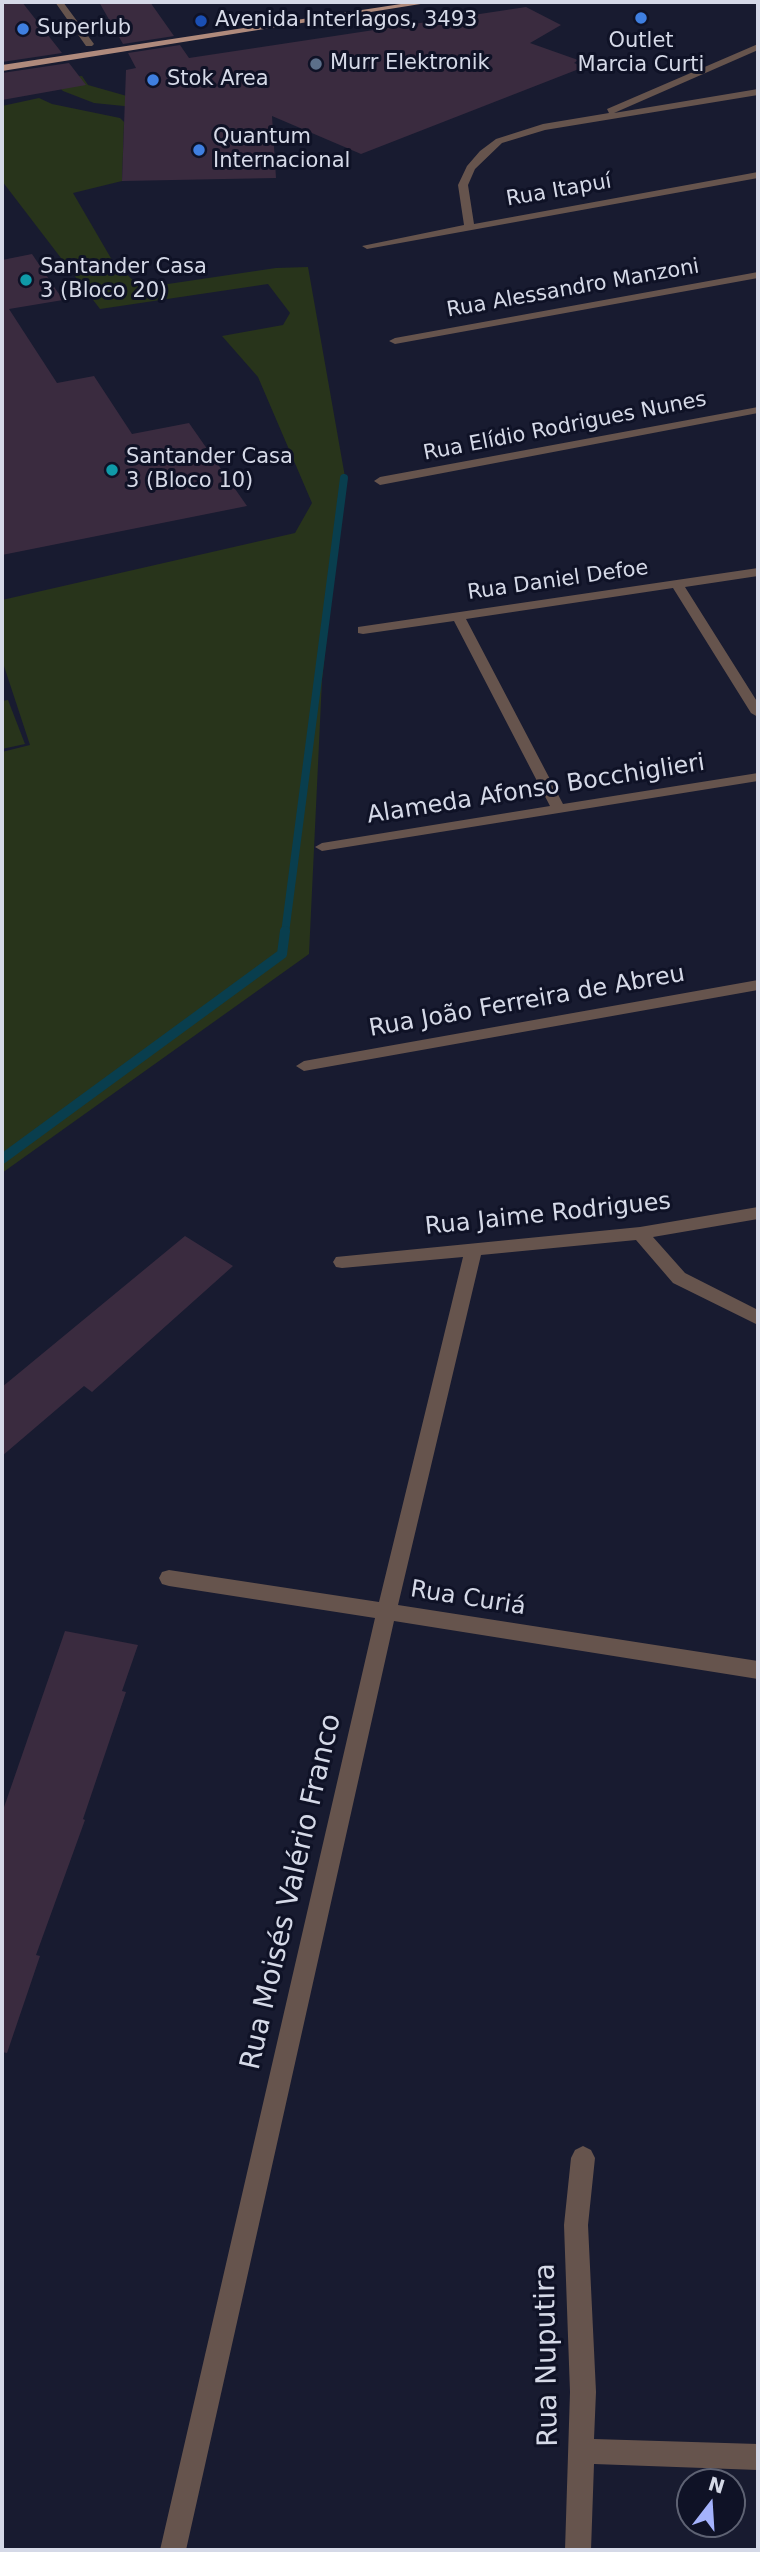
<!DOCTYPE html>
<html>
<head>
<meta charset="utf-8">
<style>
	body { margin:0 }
	#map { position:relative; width:760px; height:2552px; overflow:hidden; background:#181b30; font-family:"DejaVu Sans",sans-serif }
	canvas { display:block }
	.frame { position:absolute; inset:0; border:4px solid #d5d9e7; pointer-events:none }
	.north { position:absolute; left:676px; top:2468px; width:70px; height:70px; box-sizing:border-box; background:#0f1226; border:2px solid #5e6273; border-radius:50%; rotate:17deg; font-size:19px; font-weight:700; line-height:28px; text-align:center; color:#d5d9e7 }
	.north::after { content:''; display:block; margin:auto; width:24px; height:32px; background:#a4b2fc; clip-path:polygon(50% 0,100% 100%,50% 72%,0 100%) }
</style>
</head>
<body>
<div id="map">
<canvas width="760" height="2552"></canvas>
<div class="frame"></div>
<div class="north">N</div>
</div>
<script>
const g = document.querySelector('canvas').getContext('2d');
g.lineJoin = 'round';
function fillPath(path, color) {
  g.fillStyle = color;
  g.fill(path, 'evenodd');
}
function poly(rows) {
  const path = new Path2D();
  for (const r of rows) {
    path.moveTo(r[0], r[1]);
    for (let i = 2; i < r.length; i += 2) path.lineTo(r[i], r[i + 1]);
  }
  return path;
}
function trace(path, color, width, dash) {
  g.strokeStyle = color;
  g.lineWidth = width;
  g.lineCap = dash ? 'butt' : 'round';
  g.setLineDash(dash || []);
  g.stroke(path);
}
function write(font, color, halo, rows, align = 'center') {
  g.font = font + ' "DejaVu Sans",sans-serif';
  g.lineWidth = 6;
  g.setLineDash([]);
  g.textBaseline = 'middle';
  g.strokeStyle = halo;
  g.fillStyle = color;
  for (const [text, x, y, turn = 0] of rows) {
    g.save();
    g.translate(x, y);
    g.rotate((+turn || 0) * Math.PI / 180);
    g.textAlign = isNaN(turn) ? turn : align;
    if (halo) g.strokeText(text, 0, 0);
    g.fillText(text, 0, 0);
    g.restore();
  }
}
fillPath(poly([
	[82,76,88,85,162,106,152,117,124,106,94,103,63,91,51,79],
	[39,98,52,104,120,118,124,122,122,181,73,193,112,260,141,288,276,268,308,267,345,477,322,680,309,954,2,1173,2,752,30,745,2,660,2,600,295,533,312,503,258,377,222,336,283,325,290,313,268,284,100,309,2,181,2,106],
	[8,700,25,744,2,749,2,701]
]), '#28341b');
trace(poly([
	[285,933,344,478]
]), '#093e4e', 8);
trace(poly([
	[2,1159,282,954,285,931]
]), '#093e4e', 10);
fillPath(poly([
	[2,2,22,2,62,53,2,62],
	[99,2,150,2,174,36,123,44],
	[526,7,561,25,530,43,578,60,574,63,584,67,361,154,272,116,276,178,122,181,126,70,136,68,128,53,180,45,189,58],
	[69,63,86,85,2,100,2,73],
	[32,254,63,300,9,309,57,383,94,376,132,434,189,423,247,506,2,555,2,260],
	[185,1236,233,1266,92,1392,84,1386,2,1456,2,1387],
	[65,1631,138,1645,122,1691,126,1692,83,1819,85,1820,36,1955,40,1956,7,2053,2,2052,2,1813]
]), '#3a2b3f');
fillPath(poly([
	[55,2,63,2,94,44,92,46,86,46,55,2],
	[758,44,758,50,614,113,758,89,758,95,545,130,502,143,475,169,468,185,474,224,758,172,758,178,367,249,362,246,464,225,458,185,467,166,480,151,496,139,543,124,609,113,607,109,758,44],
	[758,272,758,278,395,344,389,341,395,338,758,272],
	[758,407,758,413,380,485,374,481,380,477,758,407],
	[758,568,758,576,685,587,758,703,758,717,751,713,673,588,466,619,563,804,758,773,758,781,322,851,315,847,322,843,550,806,454,621,363,634,358,633,358,627,758,568],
	[758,980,758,990,304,1071,296,1066,304,1061,758,980],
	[758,1207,758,1219,653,1237,685,1273,758,1310,758,1325,673,1283,636,1240,481,1255,398,1605,758,1661,758,1679,394,1621,186,2550,160,2550,375,1618,169,1586,162,1584,159,1578,162,1572,169,1570,379,1602,463,1257,342,1268,336,1267,333,1262,336,1257,640,1227,758,1207],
	[583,2146,591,2150,595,2158,588,2225,596,2392,594,2439,758,2444,758,2470,594,2464,591,2550,565,2550,570,2392,564,2225,571,2158,575,2150,583,2146]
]), '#66544d');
fillPath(poly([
	[414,2,433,2,2,71,2,65,414,2]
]), '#af8a7c');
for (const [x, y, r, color] of [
	[641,18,7,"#3f7fe0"],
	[201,21,7,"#1a4fb4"],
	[23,29,7,"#3f7fe0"],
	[316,64,7,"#5c6f8a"],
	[153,80,7,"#3f7fe0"],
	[199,150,7,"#3f7fe0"],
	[26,280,7,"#0f9aa8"],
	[112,470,7,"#0f9aa8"]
]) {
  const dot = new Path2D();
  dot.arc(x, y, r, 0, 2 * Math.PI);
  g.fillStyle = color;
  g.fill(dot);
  trace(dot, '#0f1226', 2.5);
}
write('21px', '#d5d9e7', '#0f1226', [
	["Avenida Interlagos, 3493",215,21],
	["Superlub",37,29],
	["Outlet",641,42,"center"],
	["Marcia Curti",641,66,"center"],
	["Murr Elektronik",330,64],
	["Stok Area",167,80],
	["Quantum",213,138],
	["Internacional",213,162],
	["Santander Casa",40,268],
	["3 (Bloco 20)",40,292],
	["Santander Casa",126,458],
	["3 (Bloco 10)",126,482]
], 'left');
write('21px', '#d5d9e7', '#0f1226', [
	["Rua Itapuí",559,191,-10],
	["Rua Alessandro Manzoni",573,289,-10],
	["Rua Elídio Rodrigues Nunes",565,427,-11],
	["Rua Daniel Defoe",558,581,-8]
]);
write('24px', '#d5d9e7', '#0f1226', [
	["Alameda Afonso Bocchiglieri",536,790,-9],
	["Rua João Ferreira de Abreu",527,1002,-10],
	["Rua Jaime Rodrigues",548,1215,-6],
	["Rua Curiá",468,1599,9]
]);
write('28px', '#d5d9e7', '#0f1226', [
	["Rua Moisés Valério Franco",292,1892,-77],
	["Rua Nuputira",548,2355,-91]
]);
</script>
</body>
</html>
